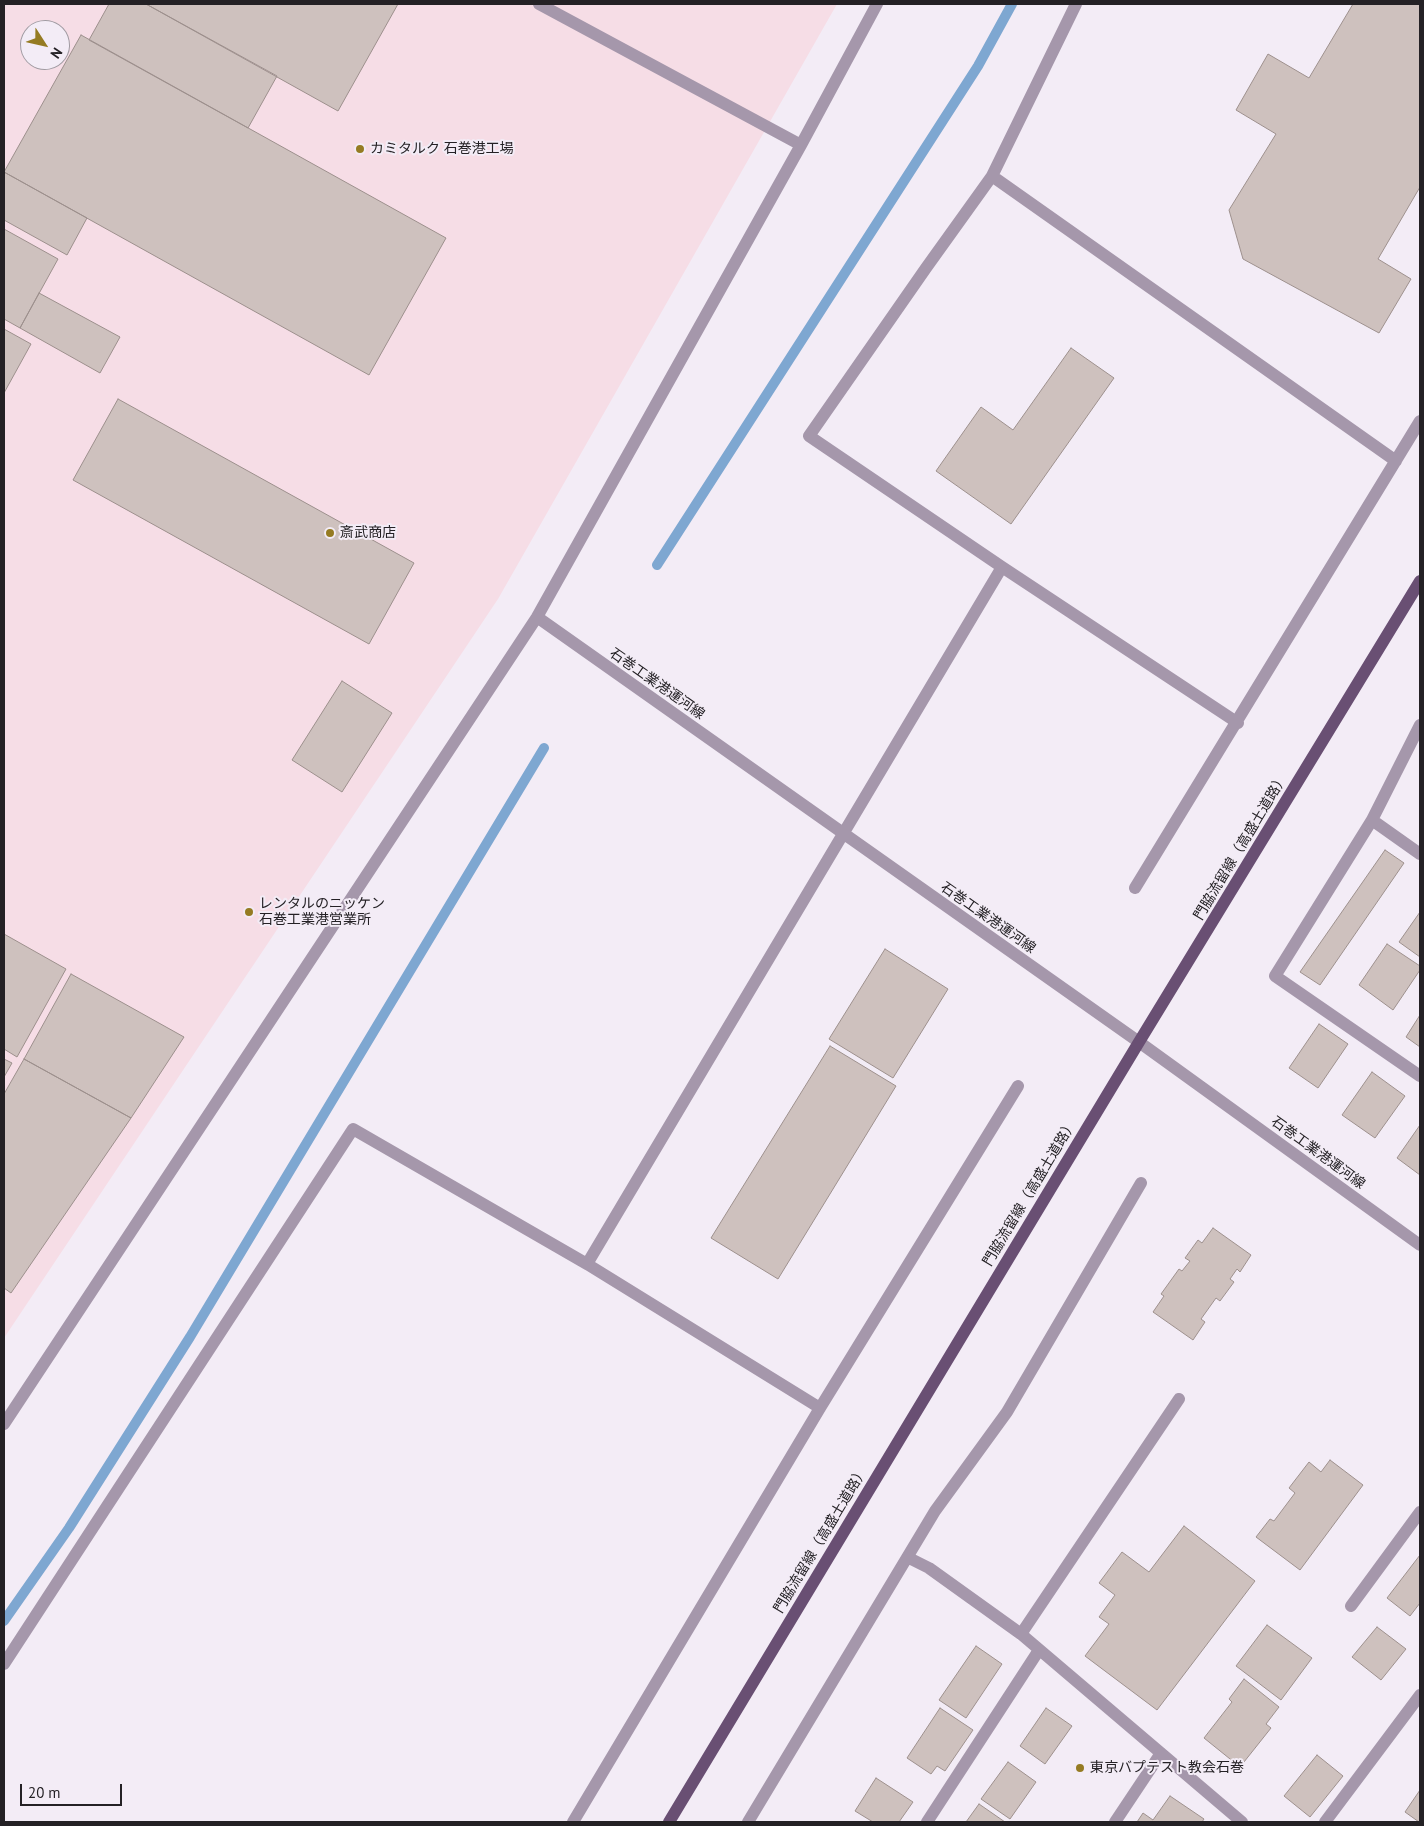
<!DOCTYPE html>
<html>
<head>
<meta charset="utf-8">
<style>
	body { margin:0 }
	#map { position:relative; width:1424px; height:1826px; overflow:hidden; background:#f3ecf6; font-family:"PT Sans",sans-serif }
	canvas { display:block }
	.frame { position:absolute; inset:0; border:5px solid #242125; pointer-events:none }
	.north { position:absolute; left:20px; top:20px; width:50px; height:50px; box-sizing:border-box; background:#f3ecf6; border:1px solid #a09ba2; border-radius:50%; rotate:125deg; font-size:14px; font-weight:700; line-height:20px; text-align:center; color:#242125 }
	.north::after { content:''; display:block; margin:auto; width:18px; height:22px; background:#957b22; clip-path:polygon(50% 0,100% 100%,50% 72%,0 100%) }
	.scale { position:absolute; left:20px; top:1784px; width:102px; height:22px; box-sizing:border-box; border:2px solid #242125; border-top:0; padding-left:6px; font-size:15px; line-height:18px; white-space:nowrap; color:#242125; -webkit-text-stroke:4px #f3ecf6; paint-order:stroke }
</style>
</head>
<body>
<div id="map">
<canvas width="1424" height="1826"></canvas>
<div class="frame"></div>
<div class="north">N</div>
<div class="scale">20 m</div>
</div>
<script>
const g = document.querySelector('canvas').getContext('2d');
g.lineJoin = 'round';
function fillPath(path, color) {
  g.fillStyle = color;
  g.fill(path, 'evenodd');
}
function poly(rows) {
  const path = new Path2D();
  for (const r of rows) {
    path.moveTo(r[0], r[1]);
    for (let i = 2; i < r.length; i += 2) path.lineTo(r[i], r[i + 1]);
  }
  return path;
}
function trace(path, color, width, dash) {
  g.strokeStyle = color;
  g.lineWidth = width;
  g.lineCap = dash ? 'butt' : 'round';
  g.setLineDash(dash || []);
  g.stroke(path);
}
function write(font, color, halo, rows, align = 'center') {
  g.font = font + ' "PT Sans","Noto Sans JP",sans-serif';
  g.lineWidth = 4;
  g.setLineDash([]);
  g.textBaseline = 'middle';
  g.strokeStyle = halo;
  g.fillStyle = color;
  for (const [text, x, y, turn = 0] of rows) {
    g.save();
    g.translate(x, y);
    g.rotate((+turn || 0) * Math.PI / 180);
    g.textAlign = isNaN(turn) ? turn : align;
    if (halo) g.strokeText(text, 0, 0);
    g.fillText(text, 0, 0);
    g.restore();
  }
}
fillPath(poly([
	[4,4,837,4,498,599,4,1338],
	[30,30,60,30,60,60,30,60]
]), '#f6dde6');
trace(poly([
	[657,565,978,66,1012,4],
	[4,1621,69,1528,190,1337,544,748]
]), '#7ea7d1', 10);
const building = poly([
	[109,4,146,4,277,76,248,128,89,40,109,4],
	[146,4,398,4,338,111,146,4],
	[1353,4,1420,4,1420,187,1378,259,1411,279,1379,333,1243,259,1229,210,1276,134,1236,110,1268,54,1309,78,1353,4],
	[81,35,446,238,369,375,4,172,81,35],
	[4,172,87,218,67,255,4,220,4,172],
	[4,229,58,259,20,328,4,319,4,229],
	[39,293,120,337,100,373,20,328,39,293],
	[4,329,31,344,4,393,4,329],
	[1071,348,1114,378,1011,524,936,471,981,407,1013,430,1071,348],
	[118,399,414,563,369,644,73,480,118,399],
	[342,681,392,713,342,792,292,760,342,681],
	[1385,850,1404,863,1320,985,1300,972,1385,850],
	[1420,912,1420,957,1399,942,1420,912],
	[4,934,66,969,17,1057,4,1049,4,934],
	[1387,944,1420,966,1420,970,1393,1010,1359,985,1387,944],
	[885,949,948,989,893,1078,829,1039,885,949],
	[71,974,184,1037,131,1118,24,1059,71,974],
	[1420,1015,1420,1047,1406,1037,1420,1015],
	[1319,1024,1348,1044,1318,1088,1289,1068,1319,1024],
	[830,1046,896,1086,778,1279,711,1238,830,1046],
	[4,1059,12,1063,4,1077,4,1059],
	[24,1059,131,1118,11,1293,4,1288,4,1094,24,1059],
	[1372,1072,1405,1096,1375,1138,1342,1115,1372,1072],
	[1420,1125,1420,1175,1397,1158,1420,1125],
	[1213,1228,1251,1255,1240,1272,1237,1269,1230,1279,1234,1282,1220,1301,1216,1298,1201,1319,1205,1322,1193,1340,1153,1312,1164,1296,1161,1294,1179,1269,1182,1271,1190,1261,1185,1258,1198,1240,1202,1243,1213,1228],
	[1330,1460,1363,1485,1300,1570,1256,1537,1270,1519,1274,1521,1295,1493,1289,1488,1309,1462,1321,1472,1330,1460],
	[1184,1526,1255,1581,1157,1710,1085,1656,1109,1624,1099,1617,1115,1595,1099,1583,1122,1552,1149,1572,1184,1526],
	[1420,1555,1420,1603,1410,1616,1387,1598,1420,1555],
	[1267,1625,1312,1658,1281,1700,1236,1666,1267,1625],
	[1377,1627,1406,1649,1381,1680,1352,1657,1377,1627],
	[976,1646,1002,1664,966,1718,939,1700,976,1646],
	[1244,1679,1279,1707,1266,1724,1271,1728,1240,1767,1204,1738,1232,1702,1229,1699,1244,1679],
	[940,1708,973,1730,945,1771,937,1766,931,1774,907,1758,940,1708],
	[1046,1708,1072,1726,1045,1764,1020,1746,1046,1708],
	[1317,1755,1343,1776,1310,1817,1284,1796,1317,1755],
	[1008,1762,1036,1782,1010,1819,981,1799,1008,1762],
	[876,1778,913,1802,899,1822,873,1822,855,1811,876,1778],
	[1420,1790,1420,1822,1419,1822,1405,1812,1420,1790],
	[1170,1796,1204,1819,1202,1822,1137,1822,1143,1813,1153,1820,1170,1796],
	[979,1804,1005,1822,966,1822,979,1804]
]);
fillPath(building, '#cec1be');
trace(building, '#9d908d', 1);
trace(poly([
	[539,4,801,145],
	[1076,4,992,176,926,268,809,436,1002,567,1238,723],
	[992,176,1396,461],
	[537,617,1139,1042,1420,1245],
	[1420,725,1372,820,1275,976,1420,1076],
	[1372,820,1420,854],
	[1135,888,1420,421],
	[587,1264,1002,567],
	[4,1424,537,617,801,145,877,4],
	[909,1558,929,1568,1021,1634,1242,1822],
	[1351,1606,1420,1512],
	[1021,1634,1179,1399],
	[4,1664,353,1129,587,1264,820,1408],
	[573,1822,820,1408,1018,1086],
	[748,1822,935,1511,1007,1412,1141,1183],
	[927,1822,1039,1650],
	[1115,1822,1161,1753],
	[1325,1822,1420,1695]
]), '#a597ab', 12);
trace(poly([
	[669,1822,1139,1042,1420,581]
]), '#694f73', 12);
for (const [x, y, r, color] of [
	[360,149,5,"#957b22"],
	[330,533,5,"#957b22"],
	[249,912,5,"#957b22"],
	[1080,1768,5,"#957b22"]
]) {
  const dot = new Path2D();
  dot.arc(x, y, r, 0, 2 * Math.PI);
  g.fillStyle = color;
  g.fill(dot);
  trace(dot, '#f3ecf6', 2);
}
write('14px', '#242125', '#f3ecf6', [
	["カミタルク 石巻港工場",370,149],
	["斎武商店",340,533],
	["レンタルのニッケン",259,904],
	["石巻工業港営業所",259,920],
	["東京バプテスト教会石巻",1090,1768]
], 'left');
write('14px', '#242125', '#f3ecf6', [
	["石巻工業港運河線",657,684,35],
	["門脇流留線（高盛土道路）",1241,847,-59],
	["石巻工業港運河線",988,918,35],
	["石巻工業港運河線",1318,1153,36],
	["門脇流留線（高盛土道路）",1030,1193,-59],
	["門脇流留線（高盛土道路）",821,1540,-59]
]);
</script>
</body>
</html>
